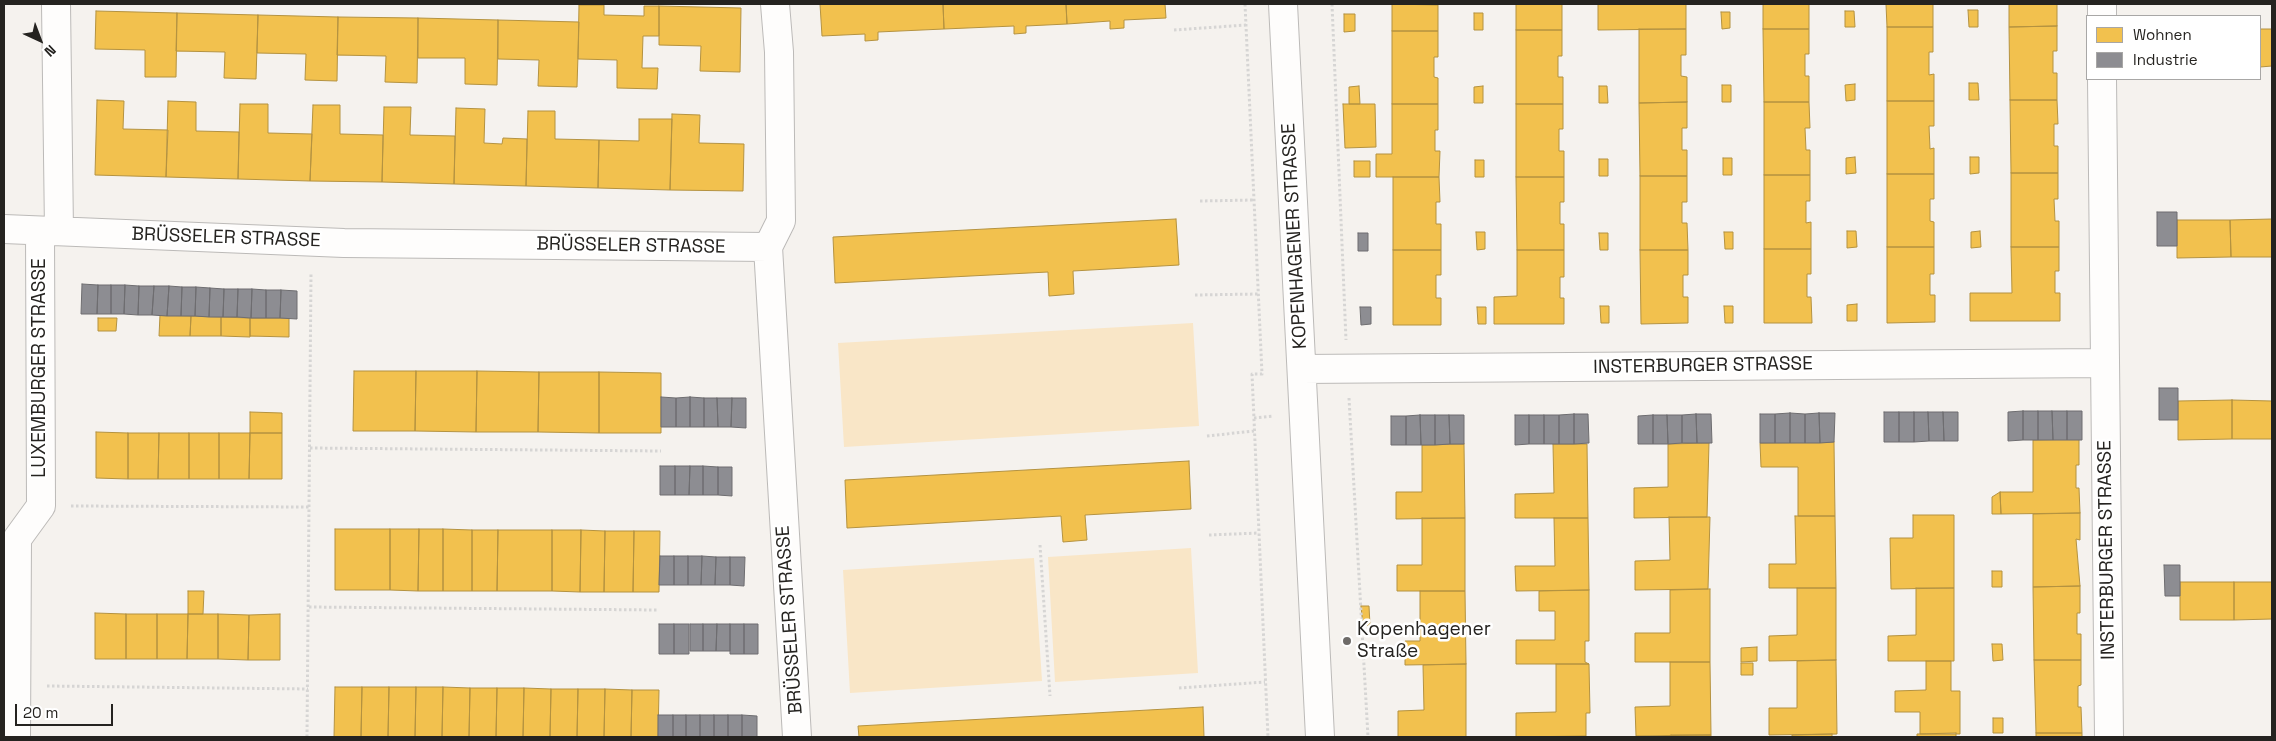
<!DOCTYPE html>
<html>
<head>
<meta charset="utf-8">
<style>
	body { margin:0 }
	#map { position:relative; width:2276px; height:741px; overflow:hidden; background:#f5f2ee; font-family:"Space Grotesk",sans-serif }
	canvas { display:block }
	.frame { position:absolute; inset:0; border:5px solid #252320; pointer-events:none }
	.legend { position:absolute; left:2086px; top:15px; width:175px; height:65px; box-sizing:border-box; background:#fff; border:1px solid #a8a7a6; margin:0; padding:6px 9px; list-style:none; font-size:15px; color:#252320 }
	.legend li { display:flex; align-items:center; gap:10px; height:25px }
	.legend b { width:25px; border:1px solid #a8a7a6 }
	.north { position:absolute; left:15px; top:15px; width:50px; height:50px; -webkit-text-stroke:4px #fff; paint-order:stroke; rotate:137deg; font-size:14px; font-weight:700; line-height:20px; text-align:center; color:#252320 }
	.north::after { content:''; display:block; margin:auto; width:18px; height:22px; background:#252320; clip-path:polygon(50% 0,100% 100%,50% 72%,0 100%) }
	.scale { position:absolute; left:15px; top:704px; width:98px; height:22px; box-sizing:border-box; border:2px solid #252320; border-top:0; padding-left:6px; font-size:15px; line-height:18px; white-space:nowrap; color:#252320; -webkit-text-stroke:4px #fff; paint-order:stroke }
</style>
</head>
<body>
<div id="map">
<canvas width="2276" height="741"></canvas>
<div class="frame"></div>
<ul class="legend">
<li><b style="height:14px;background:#f2c14e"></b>Wohnen</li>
<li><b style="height:14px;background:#8d8d92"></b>Industrie</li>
</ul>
<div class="north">N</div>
<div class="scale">20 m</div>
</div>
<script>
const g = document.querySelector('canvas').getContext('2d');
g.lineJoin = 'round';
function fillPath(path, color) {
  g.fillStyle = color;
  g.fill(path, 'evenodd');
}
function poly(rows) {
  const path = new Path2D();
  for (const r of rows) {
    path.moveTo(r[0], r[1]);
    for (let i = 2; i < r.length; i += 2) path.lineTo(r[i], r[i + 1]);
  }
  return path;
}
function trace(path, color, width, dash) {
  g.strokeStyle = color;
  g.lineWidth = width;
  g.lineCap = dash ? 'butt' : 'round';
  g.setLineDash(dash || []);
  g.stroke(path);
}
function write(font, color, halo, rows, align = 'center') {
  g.font = font + ' "Space Grotesk",sans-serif';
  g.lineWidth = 5;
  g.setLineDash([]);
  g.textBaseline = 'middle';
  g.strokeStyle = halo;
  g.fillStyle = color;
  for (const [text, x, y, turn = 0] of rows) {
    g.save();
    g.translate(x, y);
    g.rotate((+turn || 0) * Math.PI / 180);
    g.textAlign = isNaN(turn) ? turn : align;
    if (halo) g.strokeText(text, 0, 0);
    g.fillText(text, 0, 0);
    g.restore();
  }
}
fillPath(poly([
	[1193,323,1199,426,844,447,838,343],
	[1191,548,1198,673,1055,682,1048,557],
	[1034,558,1042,681,850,693,843,570]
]), '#f9e6c7');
const homes = poly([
	[820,4,943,4,944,29,878,32,878,40,865,41,865,34,822,36,820,4],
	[943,4,1066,4,1067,24,1026,26,1026,33,1014,34,1014,26,944,29,943,4],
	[1066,4,1165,4,1166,18,1124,20,1124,28,1110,29,1110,21,1067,24,1066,4],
	[1392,4,1438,5,1438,31,1392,31,1392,4],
	[1516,4,1562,4,1562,30,1516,30,1516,4],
	[1598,4,1686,4,1686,29,1598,30,1598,4],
	[1763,4,1809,4,1809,29,1763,29,1763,4],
	[1886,4,1933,4,1933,27,1887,27,1886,4],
	[2009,4,2057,4,2057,26,2009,27,2009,4],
	[579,5,604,5,604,15,644,16,644,6,659,6,659,36,643,36,642,68,658,68,657,89,617,88,617,60,578,59,579,5],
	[659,6,741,8,740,72,700,71,701,46,659,45,659,6],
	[1968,10,1978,10,1978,27,1969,27,1968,10],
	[96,11,177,13,176,77,145,77,145,50,95,49,96,11],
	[1845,11,1854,11,1855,27,1845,27,1845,11],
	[1721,12,1730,12,1730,28,1722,29,1721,12],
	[177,13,258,15,256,79,224,78,225,52,176,51,177,13],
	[1474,13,1483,13,1483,30,1474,30,1474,13],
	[1344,14,1355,14,1355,31,1344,32,1344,14],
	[258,15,338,17,337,81,305,80,306,54,257,53,258,15],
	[338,17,418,18,417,83,385,82,386,56,337,55,338,17],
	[418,18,498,20,497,85,465,84,465,58,418,58,418,18],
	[498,20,579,22,577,87,538,86,539,60,498,59,498,20],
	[2057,26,2057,51,2053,51,2053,73,2057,73,2057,100,2010,100,2009,27,2057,26],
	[1887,27,1933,27,1933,52,1929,52,1929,75,1934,74,1934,101,1887,101,1887,27],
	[1639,29,1686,29,1686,55,1681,55,1681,76,1687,77,1687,102,1639,103,1639,29],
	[1763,29,1809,29,1809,54,1805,54,1805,76,1809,76,1809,102,1764,102,1763,29],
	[2260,29,2272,29,2272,66,2260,67,2260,29],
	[1516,30,1562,30,1562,56,1558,56,1558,77,1563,77,1563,104,1516,104,1516,30],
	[1392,31,1438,31,1438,57,1434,57,1434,77,1438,78,1438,104,1392,104,1392,31],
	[1969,83,1978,83,1979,100,1969,100,1969,83],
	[1855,84,1855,100,1846,101,1845,85,1855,84],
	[1722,85,1731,85,1731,102,1722,102,1722,85],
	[1359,86,1360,104,1349,104,1349,87,1359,86],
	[1483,86,1483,103,1474,103,1474,87,1483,86],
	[1599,86,1607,86,1608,103,1599,103,1599,86],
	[97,100,124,101,123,129,168,130,166,177,95,175,97,100],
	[2010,100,2057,100,2058,124,2054,124,2054,146,2058,146,2058,173,2011,173,2010,100],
	[168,101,196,102,196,131,239,132,238,179,166,177,168,101],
	[1887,101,1934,101,1934,126,1929,126,1930,149,1934,148,1934,174,1887,174,1887,101],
	[1687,102,1687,128,1682,128,1682,150,1687,150,1687,176,1640,176,1639,103,1687,102],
	[1764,102,1809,102,1810,128,1805,128,1806,150,1810,150,1810,175,1764,175,1764,102],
	[240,104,268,104,268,133,312,134,310,181,238,179,240,104],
	[1343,104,1375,104,1376,147,1345,148,1343,104],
	[1392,104,1438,104,1438,130,1435,130,1435,151,1440,151,1439,177,1376,177,1376,154,1392,154,1392,104],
	[1516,104,1563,104,1563,129,1559,129,1559,151,1564,151,1564,177,1516,177,1516,104],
	[313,105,340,105,340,134,383,135,382,182,310,181,313,105],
	[384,107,411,107,410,135,455,136,454,184,382,182,384,107],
	[456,108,485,109,484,143,502,144,503,138,527,139,526,186,454,184,456,108],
	[528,111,555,111,555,139,599,140,598,188,526,186,528,111],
	[672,114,700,115,699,143,744,144,743,191,670,190,672,114],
	[639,119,672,119,670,190,598,188,599,140,639,141,639,119],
	[1855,157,1856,173,1846,174,1846,158,1855,157],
	[1970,157,1979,157,1979,173,1970,174,1970,157],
	[1723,158,1732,158,1732,175,1723,175,1723,158],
	[1599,159,1608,159,1608,176,1599,176,1599,159],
	[1475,160,1484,160,1484,177,1475,177,1475,160],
	[1354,161,1370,161,1370,177,1354,177,1354,161],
	[2011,173,2058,173,2058,199,2054,199,2055,221,2059,221,2059,247,2011,247,2011,173],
	[1887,174,1934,174,1934,199,1930,199,1930,221,1934,222,1934,247,1887,247,1887,174],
	[1764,175,1810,175,1810,201,1806,201,1806,223,1811,222,1811,249,1764,249,1764,175],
	[1640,176,1687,176,1687,202,1682,202,1682,223,1687,223,1688,250,1640,250,1640,176],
	[1393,177,1439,177,1440,202,1436,202,1436,224,1441,224,1441,250,1393,250,1393,177],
	[1516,177,1564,177,1564,202,1560,202,1560,224,1564,224,1564,250,1517,250,1516,177],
	[1176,219,1179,265,1073,271,1074,294,1049,296,1048,272,835,283,833,237,1176,219],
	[2272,219,2272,257,2231,257,2230,220,2272,219],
	[2177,220,2230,220,2231,257,2177,258,2177,220],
	[1847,231,1856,231,1857,247,1847,248,1847,231],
	[1980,231,1981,247,1971,248,1971,232,1980,231],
	[1476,232,1485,232,1485,249,1477,250,1476,232],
	[1724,232,1733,232,1733,249,1725,249,1724,232],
	[1599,233,1608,233,1608,250,1600,250,1599,233],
	[1887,247,1934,247,1934,274,1930,274,1930,295,1935,295,1935,322,1887,323,1887,247],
	[2011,247,2059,247,2059,271,2055,271,2055,293,2060,293,2060,321,1970,321,1970,293,2012,293,2011,247],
	[1764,249,1811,249,1811,274,1807,274,1807,297,1811,297,1812,323,1764,323,1764,249],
	[1393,250,1441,250,1441,275,1436,275,1436,298,1441,298,1441,325,1393,325,1393,250],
	[1517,250,1564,250,1564,277,1560,277,1560,298,1564,298,1564,324,1494,324,1494,297,1517,296,1517,250],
	[1640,250,1688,250,1688,275,1683,275,1683,297,1688,297,1688,323,1641,324,1640,250],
	[1857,304,1857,321,1847,321,1847,305,1857,304],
	[1600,306,1609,306,1609,323,1601,323,1600,306],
	[1724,306,1733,306,1733,323,1725,323,1724,306],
	[1477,307,1486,307,1486,324,1478,324,1477,307],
	[160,315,191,316,190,336,159,336,160,315],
	[191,316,221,317,221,336,190,336,191,316],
	[221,317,250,318,250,337,221,336,221,317],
	[98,318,117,318,116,331,98,331,98,318],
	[250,318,289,318,289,337,250,336,250,318],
	[354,371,416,371,415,431,353,431,354,371],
	[416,371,477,371,476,432,415,431,416,371],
	[477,371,539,372,538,432,476,432,477,371],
	[539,372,599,372,599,433,538,432,539,372],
	[599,372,661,373,661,433,599,433,599,372],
	[2232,400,2232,439,2178,440,2178,401,2232,400],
	[2232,400,2272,401,2272,439,2232,439,2232,400],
	[250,412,282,413,282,433,250,433,250,412],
	[96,432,128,433,128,479,96,478,96,432],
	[128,433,159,433,158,479,128,479,128,433],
	[159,433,189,433,189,479,158,479,159,433],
	[189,433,219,433,219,479,189,479,189,433],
	[219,433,250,433,249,479,219,479,219,433],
	[250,433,282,433,282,479,249,479,250,433],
	[2079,439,2079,465,2076,465,2076,488,2079,488,2080,513,2001,514,2000,492,2033,492,2033,440,2079,439],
	[1834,442,1835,516,1798,516,1798,467,1761,467,1760,443,1834,442],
	[1709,443,1707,517,1634,518,1634,488,1668,487,1668,444,1709,443],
	[1464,444,1465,518,1396,519,1396,492,1422,492,1422,445,1464,444],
	[1553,444,1587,444,1588,518,1515,518,1515,494,1554,493,1553,444],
	[1189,461,1191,509,1085,515,1087,540,1063,542,1061,516,847,528,845,480,1189,461],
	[2000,492,2001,514,1992,514,1992,497,2000,492],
	[2080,513,2080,540,2076,539,2080,586,2033,587,2033,514,2080,513],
	[1913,515,1954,515,1954,588,1891,589,1890,538,1913,538,1913,515],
	[1795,516,1835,516,1836,588,1769,588,1769,564,1796,564,1795,516],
	[1669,517,1710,517,1708,589,1635,590,1635,561,1670,560,1669,517],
	[1422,518,1465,518,1465,591,1397,591,1397,565,1422,565,1422,518],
	[1554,518,1588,518,1589,590,1516,591,1515,566,1555,566,1554,518],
	[335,529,390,529,390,590,335,590,335,529],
	[390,529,419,529,418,591,390,590,390,529],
	[419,529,443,529,443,591,418,591,419,529],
	[443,529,472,530,472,591,443,591,443,529],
	[472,530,498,530,497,591,472,591,472,530],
	[498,530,552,530,552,591,497,591,498,530],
	[552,530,581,530,580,592,552,591,552,530],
	[581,530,605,531,604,592,580,592,581,530],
	[605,531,634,531,633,592,604,592,605,531],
	[634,531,660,531,659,592,633,592,634,531],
	[1992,571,2002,571,2002,587,1992,587,1992,571],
	[2180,582,2234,582,2234,620,2180,620,2180,582],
	[2234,582,2272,582,2272,619,2234,620,2234,582],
	[2080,586,2080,613,2077,613,2077,634,2081,634,2081,660,2034,660,2033,587,2080,586],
	[1797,588,1836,588,1836,660,1769,661,1769,636,1797,635,1797,588],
	[1916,588,1954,588,1954,661,1888,661,1888,636,1916,635,1916,588],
	[1710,589,1710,662,1635,662,1635,633,1670,633,1670,590,1710,589],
	[1589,590,1589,641,1585,641,1585,662,1589,664,1516,664,1516,640,1555,640,1555,611,1539,611,1539,591,1589,590],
	[188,591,204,591,203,614,188,614,188,591],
	[1420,591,1465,591,1466,664,1405,665,1405,641,1420,641,1420,591],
	[1361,606,1369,606,1370,625,1363,626,1361,606],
	[95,613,126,614,126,659,95,659,95,613],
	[126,614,157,614,157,659,126,659,126,614],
	[157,614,188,614,187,659,157,659,157,614],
	[188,614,218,614,218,659,187,659,188,614],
	[218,614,249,615,248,660,218,659,218,614],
	[280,614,280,660,248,660,249,615,280,614],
	[1992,644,2002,644,2003,660,1993,661,1992,644],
	[1757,647,1757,661,1741,662,1741,648,1757,647],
	[1836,660,1837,734,1769,735,1769,708,1797,708,1797,661,1836,660],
	[2034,660,2081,660,2081,685,2078,686,2078,707,2081,707,2082,733,2036,733,2034,660],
	[1926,661,1951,661,1951,691,1960,691,1960,734,1920,734,1920,712,1895,712,1895,691,1926,690,1926,661],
	[1670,662,1710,662,1711,735,1636,736,1635,707,1670,706,1670,662],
	[1741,663,1753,663,1753,675,1741,675,1741,663],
	[1466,664,1466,737,1398,737,1398,711,1424,710,1423,665,1466,664],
	[1556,664,1589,664,1590,713,1586,713,1586,736,1516,737,1516,713,1556,712,1556,664],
	[335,687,362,687,361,737,334,737,335,687],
	[362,687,389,687,388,737,361,737,362,687],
	[389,687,416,687,415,737,388,737,389,687],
	[416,687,443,687,442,737,415,737,416,687],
	[443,687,470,688,469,737,442,737,443,687],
	[470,688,497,688,496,737,469,737,470,688],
	[497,688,524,688,523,737,496,737,497,688],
	[524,688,551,689,550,737,523,737,524,688],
	[551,689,578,689,577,737,550,737,551,689],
	[578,689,605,689,604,737,577,737,578,689],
	[605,689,632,690,631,737,604,737,605,689],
	[632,690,659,690,658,737,631,737,632,690],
	[1203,707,1204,737,859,737,858,726,1203,707],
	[1993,718,2003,718,2003,733,1993,733,1993,718],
	[1956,733,1956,737,1917,737,1917,734,1956,733],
	[2036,733,2082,733,2082,737,2036,737,2036,733],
	[1832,734,1832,737,1792,737,1792,735,1832,734],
	[1671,735,1711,735,1711,737,1671,737,1671,735]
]);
fillPath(homes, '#f2c14e');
trace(homes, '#b49240', 1);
const industry = poly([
	[2157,212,2177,212,2177,246,2157,246,2157,212],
	[1358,233,1368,233,1368,251,1358,251,1358,233],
	[82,284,98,285,97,314,81,314,82,284],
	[98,285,111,285,111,314,97,314,98,285],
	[111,285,125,285,124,314,111,314,111,285],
	[125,285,139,286,138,315,124,314,125,285],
	[139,286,154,286,152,315,138,315,139,286],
	[154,286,169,286,167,316,152,315,154,286],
	[169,286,182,287,181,316,167,316,169,286],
	[182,287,196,287,195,316,181,316,182,287],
	[196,287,210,288,209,317,195,316,196,287],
	[210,288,224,289,223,317,209,317,210,288],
	[224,289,238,289,237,317,223,317,224,289],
	[238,289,252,289,251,318,237,317,238,289],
	[252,289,266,290,266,318,251,318,252,289],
	[266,290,281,290,280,318,266,318,266,290],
	[281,290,297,291,297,319,280,318,281,290],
	[1360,307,1371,307,1371,324,1361,325,1360,307],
	[2159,388,2178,388,2178,420,2159,420,2159,388],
	[661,397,676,398,676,427,661,427,661,397],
	[690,397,704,398,704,427,690,427,690,397],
	[690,397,690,427,676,427,676,398,690,397],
	[704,398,717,398,718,427,704,427,704,398],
	[717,398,732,398,731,427,718,427,717,398],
	[732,398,746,398,746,428,731,427,732,398],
	[2023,411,2023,440,2008,441,2008,412,2023,411],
	[2023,411,2038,411,2038,440,2023,440,2023,411],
	[2038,411,2052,411,2053,440,2038,440,2038,411],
	[2052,411,2067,411,2067,440,2053,440,2052,411],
	[2067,411,2082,411,2082,440,2067,440,2067,411],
	[1884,412,1899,412,1899,442,1884,442,1884,412],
	[1899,412,1914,412,1914,442,1899,442,1899,412],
	[1914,412,1928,412,1929,441,1914,442,1914,412],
	[1928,412,1943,412,1944,441,1929,441,1928,412],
	[1943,412,1958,412,1958,441,1944,441,1943,412],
	[1790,413,1805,414,1805,443,1790,443,1790,413],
	[1790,413,1790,443,1775,443,1775,414,1790,413],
	[1819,413,1820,443,1805,443,1805,414,1819,413],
	[1819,413,1835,413,1834,442,1820,443,1819,413],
	[1574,414,1574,444,1559,444,1559,415,1574,414],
	[1574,414,1588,414,1589,443,1574,444,1574,414],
	[1696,414,1697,443,1682,443,1682,415,1696,414],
	[1696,414,1711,414,1712,443,1697,443,1696,414],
	[1760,414,1775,414,1775,443,1760,443,1760,414],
	[1420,415,1421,445,1406,445,1406,416,1420,415],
	[1420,415,1435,415,1435,445,1421,445,1420,415],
	[1435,415,1449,415,1450,444,1435,445,1435,415],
	[1449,415,1464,415,1464,444,1450,444,1449,415],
	[1515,415,1529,415,1529,444,1515,445,1515,415],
	[1529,415,1544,415,1544,444,1529,444,1529,415],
	[1544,415,1559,415,1559,444,1544,444,1544,415],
	[1653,415,1653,444,1638,444,1638,416,1653,415],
	[1653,415,1667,415,1668,444,1653,444,1653,415],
	[1667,415,1682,415,1682,443,1668,444,1667,415],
	[1391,416,1406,416,1406,445,1391,445,1391,416],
	[660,466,675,466,675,495,660,495,660,466],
	[675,466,690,466,689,495,675,495,675,466],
	[690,466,703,466,703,495,689,495,690,466],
	[703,466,718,467,718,495,703,495,703,466],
	[718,467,732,467,732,496,718,495,718,467],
	[660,556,674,556,674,585,659,585,660,556],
	[674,556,688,556,688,585,674,585,674,556],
	[688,556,702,556,701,585,688,585,688,556],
	[702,556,716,557,715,585,701,585,702,556],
	[716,557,730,557,730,585,715,585,716,557],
	[730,557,745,557,744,586,730,585,730,557],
	[2164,565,2180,565,2180,596,2165,596,2164,565],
	[659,624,674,624,674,654,659,654,659,624],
	[674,624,689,624,689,654,674,654,674,624],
	[690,624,703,624,703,651,690,651,690,624],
	[703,624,717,624,716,651,703,651,703,624],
	[717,624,730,624,730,651,716,651,717,624],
	[730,624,744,624,744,654,730,654,730,624],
	[744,624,758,624,758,654,744,654,744,624],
	[658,715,673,715,673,737,658,737,658,715],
	[673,715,686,715,686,737,673,737,673,715],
	[686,715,700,715,700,737,686,737,686,715],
	[700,715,714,715,714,737,700,737,700,715],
	[714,715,728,715,728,737,714,737,714,715],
	[728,715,742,715,742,737,728,737,728,715],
	[742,715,757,716,757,737,742,737,742,715]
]);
fillPath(industry, '#8d8d92');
trace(industry, '#6e6d70', 1);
const street = poly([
	[56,4,59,231],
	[775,4,779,52,781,221,768,247,797,737],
	[1283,4,1320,737],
	[2102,4,2102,16],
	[2102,79,2109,737],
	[4,229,344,243,768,247],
	[1302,369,2105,363],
	[16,737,17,539,41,506,40,231]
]);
trace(street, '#bcbab8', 30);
trace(poly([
	[1245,4,1262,374,1252,374,1268,737],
	[1332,4,1346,340],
	[1174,30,1246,25],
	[1200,201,1254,200],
	[1195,295,1258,294],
	[1349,398,1368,737],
	[1254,418,1273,416],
	[1207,436,1254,431],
	[310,448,661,451],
	[71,506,309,507],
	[1209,535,1259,533],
	[1040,545,1050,696],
	[309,607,658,610],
	[47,686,308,689],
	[1179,688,1265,682],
	[307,737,311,273]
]), '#d6d5d4', 3, [2.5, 2.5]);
trace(street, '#fefdfc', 28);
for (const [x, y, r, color] of [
	[1347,641,5,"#6e6b68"]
]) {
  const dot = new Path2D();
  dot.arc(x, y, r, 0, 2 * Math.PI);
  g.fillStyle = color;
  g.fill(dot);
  trace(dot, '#fff', 2);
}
write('19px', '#252320', '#fff', [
	["KOPENHAGENER STRASSE",1295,236,-93],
	["BRÜSSELER STRASSE",226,238,2],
	["BRÜSSELER STRASSE",631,246,1],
	["INSTERBURGER STRASSE",1703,366,-1],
	["LUXEMBURGER STRASSE",40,368,-90],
	["INSTERBURGER STRASSE",2107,550,-91],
	["BRÜSSELER STRASSE",790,620,-94]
]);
write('19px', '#252320', '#fff', [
	["Kopenhagener",1357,630],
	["Straße",1357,652]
], 'left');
</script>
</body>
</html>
